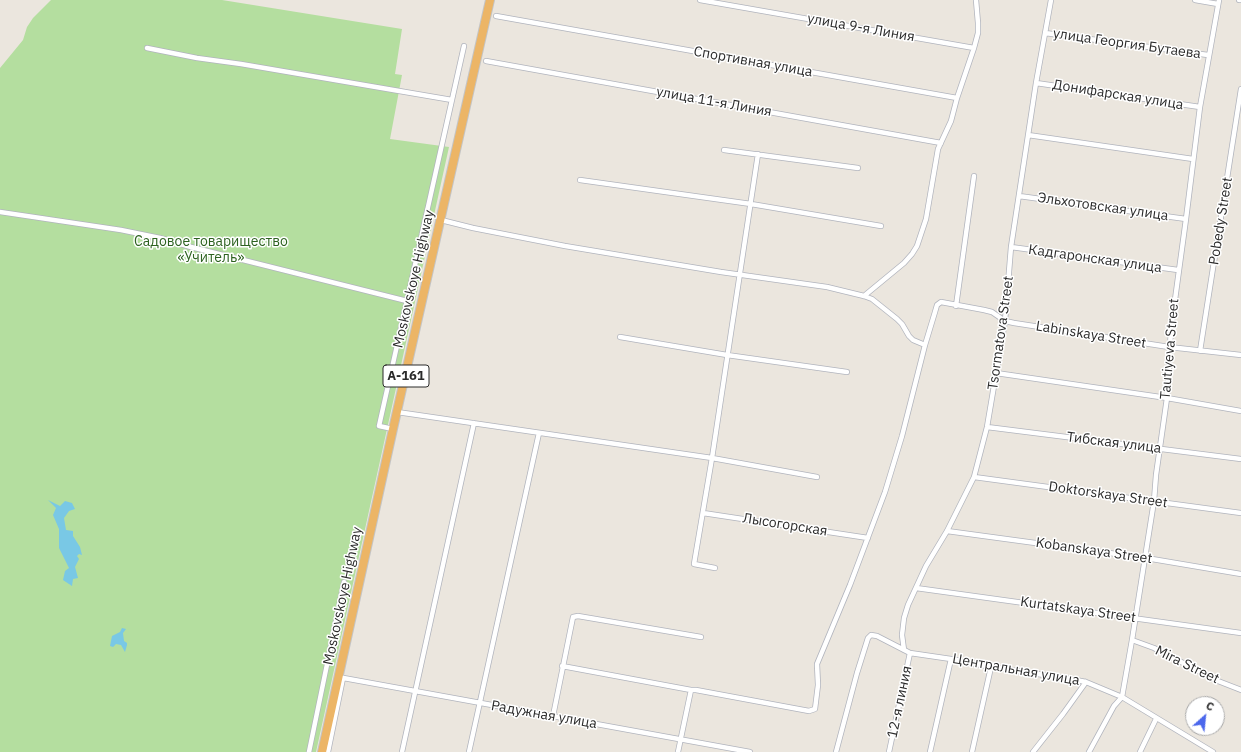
<!DOCTYPE html>
<html>
<head>
<meta charset="utf-8">
<style>
	body { margin:0 }
	#map { position:relative; width:1241px; height:752px; overflow:hidden; background:#ebe6de; font-family:"IBM Plex Sans",sans-serif }
	canvas { display:block }
	.north { position:absolute; left:1185px; top:696px; width:40px; height:40px; box-sizing:border-box; background:#fff; border:1px solid #aaa; border-radius:50%; rotate:27deg; font-size:11px; font-weight:700; line-height:16px; text-align:center; color:#2b2b2b }
	.north::after { content:''; display:block; margin:auto; width:14px; height:18px; background:#4b67ec; clip-path:polygon(50% 0,100% 100%,50% 72%,0 100%) }
</style>
</head>
<body>
<div id="map">
<canvas width="1241" height="752"></canvas>
<div class="north">С</div>
</div>
<script>
const g = document.querySelector('canvas').getContext('2d');
g.lineJoin = 'round';
function fillPath(path, color) {
  g.fillStyle = color;
  g.fill(path, 'evenodd');
}
function poly(rows) {
  const path = new Path2D();
  for (const r of rows) {
    path.moveTo(r[0], r[1]);
    for (let i = 2; i < r.length; i += 2) path.lineTo(r[i], r[i + 1]);
  }
  return path;
}
function trace(path, color, width, dash) {
  g.strokeStyle = color;
  g.lineWidth = width;
  g.lineCap = dash ? 'butt' : 'round';
  g.setLineDash(dash || []);
  g.stroke(path);
}
function write(font, color, halo, rows, align = 'center') {
  g.font = font + ' "IBM Plex Sans",sans-serif';
  g.lineWidth = 3;
  g.setLineDash([]);
  g.textBaseline = 'middle';
  g.strokeStyle = halo;
  g.fillStyle = color;
  for (const [text, x, y, turn = 0] of rows) {
    g.save();
    g.translate(x, y);
    g.rotate((+turn || 0) * Math.PI / 180);
    g.textAlign = isNaN(turn) ? turn : align;
    if (halo) g.strokeText(text, 0, 0);
    g.fillText(text, 0, 0);
    g.restore();
  }
}
fillPath(poly([
	[51,0,222,0,402,29,395,74,402,75,390,139,449,147,316,752,0,752,0,68,23,40,27,27,33,18]
]), '#b4de9f');
fillPath(poly([
	[48,500,60,506,65,501,72,503,75,509,69,511,64,518,66,530,73,531,73,536,80,547,82,555,79,554,77,556,79,559,75,567,78,578,73,579,72,586,63,580,65,571,69,568,59,548,59,529,53,515,56,508],
	[122,628,126,629,123,633,124,641,127,643,127,645,125,652,121,645,116,644,113,647,110,646,112,636,120,632]
]), '#79c8e5');
const minor = poly([
	[700,0,974,48,978,33,978,23,976,0],
	[1195,0,1218,4],
	[1239,0,1241,0],
	[496,16,957,98,974,48],
	[1045,33,1208,55],
	[147,48,197,58,241,64,452,100],
	[486,61,941,143],
	[1036,83,1200,107],
	[1028,135,1193,159],
	[724,150,858,168],
	[580,180,751,204,881,226],
	[1019,196,1186,219],
	[0,212,121,230,160,238,191,247,407,301],
	[441,220,473,228,565,246,721,272,827,287,864,296,872,299,897,319,902,324,909,336,913,340,925,345,902,436,885,492,850,585,817,664,818,685,815,709,809,711,696,690,691,690,678,752],
	[1011,247,1178,270],
	[864,296,904,263,912,254,917,246,926,219,938,149,951,121,957,98],
	[956,306,974,176],
	[620,337,727,355,847,372],
	[925,345,935,312,937,305,941,302,984,310,992,312,1005,321,1014,323,1169,347,1241,355],
	[1200,351,1241,89],
	[996,373,1167,398,1241,411],
	[397,412,712,458,817,477],
	[987,427,1241,459],
	[393,429,379,426,464,46],
	[974,477,1241,513],
	[703,513,868,538],
	[947,531,1146,558,1241,574],
	[715,568,694,564,712,458,758,154],
	[916,588,1241,633],
	[1132,640,1154,648,1218,681,1241,690],
	[904,650,902,635,904,618,908,605,926,566,947,531,974,477,987,427,1005,321,1011,247,1036,83,1051,0],
	[562,666,691,690],
	[338,677,750,752],
	[553,716,573,617,578,616,701,637],
	[309,752,344,582],
	[328,752,343,678],
	[402,752,474,423],
	[469,752,539,433],
	[836,752,857,673,868,638,871,635,877,636,910,653,951,659,991,667,1071,679,1086,682,1122,697,1213,752],
	[889,752,910,653],
	[930,752,951,659],
	[972,752,991,667],
	[1033,752,1063,714,1086,682],
	[1089,752,1114,706,1122,697,1132,640,1154,501,1156,475,1167,398,1171,329,1186,219,1200,107,1219,0],
	[1140,752,1156,719]
]);
const trunk = poly([
	[322,752,393,429,490,0]
]);
trace(minor, '#b1b4bd', 6);
trace(trunk, '#c4c4c4', 10);
trace(minor, '#fff', 4.5);
trace(trunk, '#ecb566', 8);
for (const [x, y, w] of [
	[406,376,46]
]) {
  const box = new Path2D();
  box.roundRect(x - w / 2, y - 11, w, 22, 3);
  g.fillStyle = '#fff';
  g.fill(box);
  trace(box, '#2b2b2b', 1);
}
write('bold 13px', '#2b2b2b', null, [
	["А-161",406,376]
]);
write('14px', '#2b2b2b', '#fff', [
	["улица 9-я Линия",861,28,10],
	["улица Георгия Бутаева",1127,44,8],
	["Спортивная улица",753,62,10],
	["Донифарская улица",1118,95,9],
	["улица 11-я Линия",714,102,10],
	["Эльхотовская улица",1103,207,8],
	["Pobedy Street",1221,221,-81],
	["Кадгаронская улица",1095,259,8],
	["Moskovskoye Highway",414,279,-77],
	["Tsormatova Street",1001,333,-82],
	["Labinskaya Street",1091,335,9],
	["Tautiyeva Street",1170,349,-85],
	["Тибская улица",1114,443,7],
	["Doktorskaya Street",1108,495,8],
	["Лысогорская",785,525,9],
	["Kobanskaya Street",1094,551,8],
	["Moskovskoye Highway",343,596,-78],
	["Kurtatskaya Street",1078,610,8],
	["Mira Street",1187,665,26],
	["Центральная улица",1016,670,10],
	["12-я линия",900,702,-78],
	["Радужная улица",544,715,10]
]);
write('14px', '#2d6220', '#fff', [
	["Садовое товарищество",211,242],
	["«Учитель»",211,258]
]);
</script>
</body>
</html>
